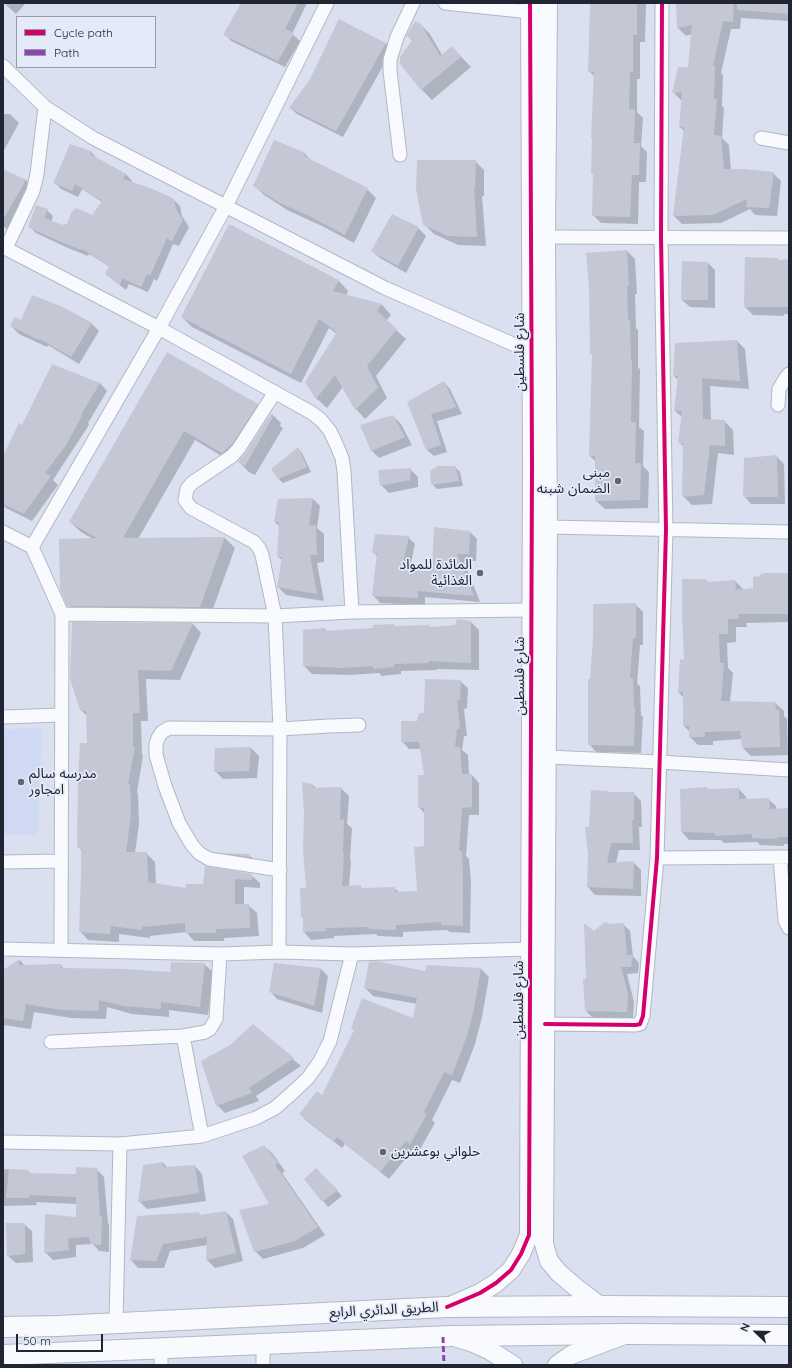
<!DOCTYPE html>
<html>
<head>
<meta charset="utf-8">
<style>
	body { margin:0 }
	#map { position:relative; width:792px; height:1368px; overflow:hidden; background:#dae0f0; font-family:Quicksand,sans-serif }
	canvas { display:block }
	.frame { position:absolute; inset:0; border:4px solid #202533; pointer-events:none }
	.legend { position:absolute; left:16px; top:16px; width:140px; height:52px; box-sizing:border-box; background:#e4eaf8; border:1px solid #969ba9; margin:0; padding:5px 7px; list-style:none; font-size:12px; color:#202533 }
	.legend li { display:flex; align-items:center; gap:8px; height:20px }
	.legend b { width:20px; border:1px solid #969ba9 }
	.north { position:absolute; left:736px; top:1312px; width:40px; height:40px; -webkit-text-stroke:3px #e4eaf8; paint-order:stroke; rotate:293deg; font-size:11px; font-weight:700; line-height:16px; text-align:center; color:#202533 }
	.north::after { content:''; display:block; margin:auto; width:14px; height:18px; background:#202533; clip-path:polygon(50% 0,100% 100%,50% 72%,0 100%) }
	.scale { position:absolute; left:16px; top:1334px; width:87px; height:18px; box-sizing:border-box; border:2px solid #202533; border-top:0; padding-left:5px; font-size:12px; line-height:14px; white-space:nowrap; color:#202533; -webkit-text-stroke:3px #e4eaf8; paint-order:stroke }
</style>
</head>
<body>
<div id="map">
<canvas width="792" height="1368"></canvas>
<div class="frame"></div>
<ul class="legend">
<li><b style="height:5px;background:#d6006c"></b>Cycle path</li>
<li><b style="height:5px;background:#8e44ad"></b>Path</li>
</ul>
<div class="north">N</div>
<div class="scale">50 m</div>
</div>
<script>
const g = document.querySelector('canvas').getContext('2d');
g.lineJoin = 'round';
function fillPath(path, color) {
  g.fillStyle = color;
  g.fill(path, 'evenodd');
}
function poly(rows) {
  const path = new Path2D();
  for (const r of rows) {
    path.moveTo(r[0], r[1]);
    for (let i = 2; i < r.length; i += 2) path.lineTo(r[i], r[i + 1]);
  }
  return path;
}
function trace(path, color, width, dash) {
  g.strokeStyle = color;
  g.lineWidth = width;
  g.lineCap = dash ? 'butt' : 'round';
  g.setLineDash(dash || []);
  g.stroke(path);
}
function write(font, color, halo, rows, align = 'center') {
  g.font = font + ' Quicksand,"Noto Sans Arabic",sans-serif';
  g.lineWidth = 3.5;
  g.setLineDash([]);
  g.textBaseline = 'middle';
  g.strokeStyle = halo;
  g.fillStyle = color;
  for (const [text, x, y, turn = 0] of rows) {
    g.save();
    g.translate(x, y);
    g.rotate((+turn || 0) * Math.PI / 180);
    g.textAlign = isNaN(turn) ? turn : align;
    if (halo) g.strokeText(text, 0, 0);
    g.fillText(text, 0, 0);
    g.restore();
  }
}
fillPath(poly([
	[42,728,38,835,3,835,3,729]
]), '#d0d9f4');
fillPath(poly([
	[4,3,26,3,16,14],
	[241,3,307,3,292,34,300,41,285,67,231,41,225,34],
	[592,3,646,3,645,42,640,42,640,79,637,79,637,112,643,118,641,146,647,152,646,182,639,182,638,224,601,223,593,215,594,176,592,173,594,76,589,71],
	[677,3,789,3,789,21,741,18,740,29,731,29,721,73,723,75,722,106,724,108,722,138,729,145,731,170,773,173,781,181,777,216,755,215,750,209,721,223,682,224,674,216,684,131,680,127,682,100,681,100,673,92,689,68,692,34,686,36,678,28],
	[420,24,430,34,442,55,452,47,471,67,432,100,422,90,401,64,413,41,408,36],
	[386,43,392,50,343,137,297,114,290,108],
	[3,114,10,114,19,123,3,152],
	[71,146,91,152,97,158,126,174,132,181,131,182,174,200,180,206,182,216,189,227,179,246,173,244,157,281,154,279,148,292,129,284,126,290,106,274,110,267,89,254,88,256,68,248,36,233,29,226,47,210,53,216,51,222,64,226,93,216,102,202,82,189,78,197,61,189,55,183],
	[305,154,313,162,367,189,376,198,354,243,322,226,289,211,264,195,254,185],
	[475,161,484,170,484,196,482,196,486,246,458,245,434,234,424,224],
	[3,170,26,180,34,189,10,231,3,226],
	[230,225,339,281,348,291,346,296,382,305,391,315,386,321,406,339,376,376,387,398,365,419,356,409,343,387,327,408,317,399,307,382,337,334,329,328,301,383,192,327,182,317],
	[418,228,426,236,406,273,380,258,372,251],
	[627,251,635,259,637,294,635,294,636,328,638,330,638,368,640,369,639,427,644,431,643,466,649,472,648,508,605,509,596,501,596,462,590,456,593,356,591,353],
	[777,259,779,261,789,260,789,314,784,314,784,316,753,315,745,307],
	[708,263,715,270,715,308,690,307,682,300],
	[63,308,92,324,99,331,79,364,48,345,47,347,19,334,11,326,22,321],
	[737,341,745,349,749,389,710,386,711,420,724,421,733,430,734,455,718,453,712,504,692,505,683,496,684,447,679,442,682,417,675,411,678,380,674,376],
	[167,353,257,405,267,415,233,463,195,440,138,539,225,538,235,548,210,617,79,616,68,605,93,539,81,532,70,522],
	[444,382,450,389,462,414,437,421,447,452,434,456,427,450,408,402],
	[100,383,107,391,88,423,89,425,53,480,58,485,32,521,6,508,3,505,3,452,5,454,23,426],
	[272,414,281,423,280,426,283,428,255,475,249,472,239,462,246,453],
	[393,416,401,424,412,445,379,458,372,451,362,426],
	[298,448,302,453,311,472,283,483,278,478],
	[777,457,784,464,785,504,751,504,744,496],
	[455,467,460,472,463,486,437,489,432,484],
	[410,469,418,477,418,487,389,493,381,485],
	[313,499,320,506,317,528,324,534,324,562,317,563,324,601,286,595,278,587,282,560,278,557,280,527,275,522],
	[470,532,477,539,476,561,464,561,480,602,425,597,425,605,380,603,373,595,377,556,373,552,408,537,415,544,410,568,430,569],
	[789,574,789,622,746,623,747,627,736,627,736,642,727,643,728,668,733,673,730,702,775,703,784,711,784,716,787,719,788,755,751,756,743,748,742,739,713,741,713,745,698,745,690,737,690,732,684,726,684,698,679,693,706,580,709,583,735,581,744,590,754,589],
	[635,604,643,612,643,645,640,645,637,684,640,686,641,715,643,717,641,753,596,752,589,744,591,680],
	[457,620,471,622,479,630,479,670,437,669,437,670,401,671,401,674,382,676,379,673,350,675,312,674,304,666,304,631,325,629,328,632,374,629,394,625,395,627,429,626,431,628,456,626],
	[73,623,193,624,201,633,180,680,146,679,148,721,141,721,142,755,143,756,137,792,138,794,139,824,135,853,146,853,155,862,156,885,187,890,251,875,260,883,260,888,244,887,244,905,248,905,257,913,259,936,224,938,224,941,194,941,186,932,150,936,150,938,119,934,119,942,88,940,80,931,82,850,78,847,88,744,87,716,81,710],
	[460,681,468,688,467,708,464,709,467,736,464,736,462,750,468,755,469,775,472,775,479,783,479,815,469,815,466,856,469,859,471,881,470,933,450,932,447,930,403,932,403,937,378,936,376,934,334,936,334,938,311,940,304,932,304,919,302,917,307,889,313,785,317,789,341,788,349,796,347,824,352,828,350,860,351,861,349,886,360,886,363,889,394,888,400,893,418,892,426,847,425,814,419,807,425,776,421,749,409,749,402,741,425,714],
	[251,748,259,756,257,778,223,779,215,771,215,749],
	[707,788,708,790,739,789,746,797,746,800,768,799,776,806,776,810,788,809,788,801,789,801,789,844,784,844,784,846,760,845,757,842,724,843,721,840,689,840,682,832],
	[609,793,633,793,641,801,642,827,639,827,640,850,619,850,616,863,633,862,641,870,641,896,595,895,588,887,590,828],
	[224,854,249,855,257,862,230,860],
	[623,924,630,931,633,956,639,963,638,973,627,974,634,1002,633,1018,593,1018,586,1011,587,980,593,932,611,925],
	[20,960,25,966,61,965,64,969,171,973,204,964,213,972,208,1015,169,1010,169,1017,132,1014,107,1007,106,1019,71,1018,34,1012,31,1029,3,1025,3,971],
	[428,966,481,969,489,977,482,1017,475,1044,460,1083,452,1080,432,1120,435,1123,419,1151,414,1148,389,1179,345,1144,342,1148,308,1122,300,1114,323,1097,355,1031,352,1028,414,1019,417,1004,373,996,365,988,426,972],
	[321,969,328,976,322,1013,277,999,270,991],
	[253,1025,301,1066,256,1096,259,1101,225,1113,217,1105,230,1046],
	[264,1146,272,1153,285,1171,282,1173,325,1235,303,1248,263,1259,255,1251,271,1204],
	[163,1163,168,1168,195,1166,202,1174,206,1201,147,1209,139,1201],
	[3,1169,28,1171,31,1174,77,1175,96,1169,104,1177,108,1223,109,1224,109,1252,99,1251,93,1244,76,1245,76,1257,53,1260,45,1252,77,1218,77,1204,36,1202,37,1205,3,1206],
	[316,1169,342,1196,328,1207,305,1179],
	[226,1212,233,1219,243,1261,215,1268,207,1260,208,1245,170,1251,164,1268,138,1268,131,1260,198,1213,201,1216],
	[24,1224,32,1231,33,1262,16,1263,8,1256]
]), '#0003');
fillPath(poly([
	[241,3,298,3,285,29,294,33,278,61,223,35],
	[590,3,637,3,637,35,633,35,633,72,630,72,629,109,635,109,634,143,640,143,639,175,632,175,630,217,592,216,593,174,591,174,592,138,591,138,594,72,588,72],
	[676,3,734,3,733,22,723,21,713,66,715,66,714,99,717,99,714,135,721,136,724,169,745,169,774,172,769,208,746,207,747,199,713,215,673,216,684,127,679,127,682,92,672,93,678,67,688,67,692,25,677,28],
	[737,3,789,3,789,14,737,10],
	[339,19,386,43,336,131,289,108,310,79],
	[415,21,420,23,440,56,452,46,461,57,421,90,400,64,400,57,413,39,406,36],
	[274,140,306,153,304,156,368,188,345,235,311,217,278,202,253,186],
	[70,144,91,151,90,154,126,174,123,179,153,189,174,199,176,209,183,220,172,241,167,238,150,276,147,274,141,287,122,278,120,285,105,274,109,266,82,249,81,250,61,242,28,227,36,205,48,209,44,218,63,225,64,224,67,224,71,213,76,208,92,215,102,201,75,184,72,191,53,183],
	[417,160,476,160,475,187,474,187,477,237,448,236,423,225,416,189],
	[3,169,26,180,3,220],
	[392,214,419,227,398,266,371,251],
	[229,224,339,280,333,291,382,304,377,311,397,329,367,366,378,388,355,410,335,375,316,399,305,382,337,332,319,319,291,374,181,317],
	[627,250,629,286,627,286,628,320,630,320,631,360,632,360,631,422,636,422,635,463,641,463,640,500,595,501,595,456,589,456,592,354,590,354,589,289,586,253],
	[745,257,778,258,778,260,789,259,789,307,744,307],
	[682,261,708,262,708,300,681,300],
	[32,295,63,307,92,323,71,357,40,339,39,340,10,326,15,317,21,320],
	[737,340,740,381,702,378,703,419,725,420,725,446,710,445,704,495,682,497,683,443,678,443,682,411,674,411,678,376,673,376,675,343],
	[167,352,258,404,233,443,222,453,184,431,123,538,225,537,200,607,67,606,60,589,59,539,97,538,69,522],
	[52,364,100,383,81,415,82,416,66,445,45,473,51,476,24,514,3,504,3,456,19,423,22,425],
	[444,381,456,407,431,414,441,445,426,450,407,402],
	[272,412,270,416,273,417,245,466,238,462,246,452],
	[393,415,405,437,371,451,360,425],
	[298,447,307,467,278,479,271,469],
	[777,455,778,497,743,497,744,458],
	[438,466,455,466,459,481,431,485,430,471],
	[411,468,410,480,380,486,378,470],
	[313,498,309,526,316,525,317,555,310,555,317,594,277,587,282,557,277,557,279,522,274,522,278,499],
	[434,527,470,531,469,554,457,554,474,596,418,591,418,598,372,596,377,553,372,553,375,534,409,536,402,567,430,568,430,566,432,566],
	[766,573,789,573,789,614,738,614,739,619,728,619,728,634,719,634,720,663,724,663,721,701,775,702,776,710,779,709,780,747,742,748,740,731,705,732,705,737,689,737,689,726,683,726,683,692,678,693,680,659,684,660,682,613,682,579,706,579,706,582,735,580,736,590,753,588,753,577,760,576,761,574],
	[636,603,636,638,633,638,630,678,633,678,634,708,635,708,634,746,588,745,588,679,590,679,593,638,593,604],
	[457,619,471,621,471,663,429,661,429,663,394,664,394,667,373,669,373,666,342,668,303,666,303,630,325,628,325,631,373,628,373,625,394,624,394,626,429,625,429,627,455,625],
	[72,622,193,623,171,671,138,670,140,713,133,713,133,747,135,747,128,784,130,784,131,815,126,852,147,852,148,882,186,888,186,884,203,884,205,866,252,874,252,880,235,879,235,904,249,904,250,928,216,929,216,933,185,933,185,923,142,927,142,930,111,926,110,934,79,932,81,874,81,847,77,847,78,778,80,743,87,743,86,711,80,710,70,679],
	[425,679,461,680,460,700,457,701,460,729,457,729,455,747,460,747,462,774,472,774,472,807,462,808,459,851,462,851,463,873,463,926,441,925,441,922,396,925,396,930,369,929,369,927,326,928,326,931,303,932,303,917,301,917,300,888,306,888,303,850,304,814,302,782,313,784,313,788,341,787,340,820,344,819,343,853,344,853,342,886,361,885,361,888,395,887,395,892,417,891,414,847,424,846,424,808,418,808,418,775,424,775,419,742,401,742,401,721,417,721,419,713,424,713],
	[251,747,249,771,214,772,215,748],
	[707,787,707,789,739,788,739,799,769,798,770,809,789,808,789,837,777,837,777,839,752,838,752,834,715,836,715,833,681,832,680,789],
	[591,790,608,791,608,792,634,792,634,820,632,820,633,843,611,843,607,863,634,861,633,889,587,887,588,855,585,827,589,827],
	[221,853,249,854,250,857],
	[605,922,611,924,624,923,627,955,633,955,631,967,621,967,628,994,627,1012,585,1011,583,979,586,979,584,923,594,931],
	[20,959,19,965,61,964,61,968,127,969,170,972,171,962,205,963,200,1007,161,1002,161,1009,123,1006,99,1000,98,1011,62,1010,26,1004,23,1021,3,1018,3,970],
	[376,961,425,971,427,965,481,968,474,1009,467,1036,452,1075,444,1072,424,1112,427,1114,410,1144,406,1141,380,1172,337,1137,334,1141,299,1114,317,1091,322,1095,354,1030,351,1028,362,998,413,1018,417,998,364,988,369,962],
	[274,963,321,968,314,1006,269,992],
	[253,1024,294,1058,249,1088,252,1093,216,1106,201,1061,230,1045],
	[264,1145,278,1163,275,1165,318,1227,295,1241,254,1252,239,1210,269,1204,242,1156],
	[163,1162,163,1167,195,1165,199,1193,138,1202,143,1165],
	[76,1167,97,1168,100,1216,102,1216,101,1245,91,1244,89,1237,68,1238,69,1250,44,1253,45,1214,76,1217,76,1197,29,1195,30,1198,6,1198,9,1169,28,1170,28,1173,76,1174],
	[316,1168,338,1190,322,1202,304,1179],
	[226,1211,236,1253,206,1260,207,1237,163,1244,156,1261,130,1260,137,1216,199,1212,199,1215],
	[6,1223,25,1223,25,1254,7,1256]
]), '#c5c7d5');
const street = poly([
	[445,3,530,12],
	[3,66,45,107,93,138,385,288,531,352],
	[761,138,789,143],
	[400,155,390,71,390,60,397,37,413,3],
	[546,237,789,238],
	[3,247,159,328,312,413,321,420,330,431,337,446,342,458,344,471,352,612],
	[6,248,33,191,37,174,45,107],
	[275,392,239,448,232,456,192,483,187,489,185,500,191,508,254,542,259,548,262,555,275,616,280,729,279,952],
	[778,405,779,389,785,379,789,374],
	[548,527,789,532],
	[3,532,32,547,62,614,61,949],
	[32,547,159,328,226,206,327,3],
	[62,614,275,616,352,612,531,610],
	[3,717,61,715],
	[548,757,659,762,789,770],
	[780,857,785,921,789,928],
	[657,858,789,857],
	[3,862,61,861],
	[280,870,209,859,199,853,192,845,179,823,165,786,156,755,156,744,158,738,162,732,169,728,280,729,329,726,359,725],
	[3,949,220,954,279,952,352,954,530,949],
	[545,1024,636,1025,640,1024,643,1016,657,858,666,530,661,237,662,3],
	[183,1036,202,1136],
	[51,1042,183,1036,205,1032,210,1029,216,1019,220,954],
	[3,1142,120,1144,202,1136,256,1118,275,1108,291,1094,308,1078,320,1061,330,1041,352,954],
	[116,1323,120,1144],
	[263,1344,263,1365],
	[161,1365,161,1348]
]);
const secondary = poly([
	[548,3,546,237,548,527,544,1244,549,1261,559,1273,579,1290,600,1306],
	[448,1307,480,1293,496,1283,511,1270,521,1254,529,1235,532,465,530,3],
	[457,1338,471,1342,489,1350,513,1365],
	[557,1365,571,1355,622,1336]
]);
const primary = poly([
	[3,1327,58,1326,447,1307,600,1306,789,1307],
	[3,1355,452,1336,626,1334,789,1335]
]);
trace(street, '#b2b7c5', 15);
trace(secondary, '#b2b7c5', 20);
trace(primary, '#b2b7c5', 22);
trace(street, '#f9fafd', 13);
trace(secondary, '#f9fafd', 18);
trace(primary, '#f9fafd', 20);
trace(poly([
	[443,1337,444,1365]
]), '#8e44ad', 3, [6, 3]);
trace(poly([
	[545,1024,636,1025,640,1024,643,1016,657,858,666,530,661,237,662,3],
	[447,1307,480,1293,496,1283,511,1270,521,1254,529,1235,532,465,530,3]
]), '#d6006c', 4);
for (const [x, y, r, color] of [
	[618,481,4,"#616675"],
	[480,573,4,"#616675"],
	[21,782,4,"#616675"],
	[383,1152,4,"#616675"]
]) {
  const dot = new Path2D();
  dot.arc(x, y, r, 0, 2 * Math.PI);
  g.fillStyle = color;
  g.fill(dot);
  trace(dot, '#e4eaf8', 1.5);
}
write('14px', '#202533', '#e4eaf8', [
	["شارع فلسطين",520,352,-90],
	["شارع فلسطين",520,676,-90],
	["شارع فلسطين",519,1000,-90],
	["الطريق الدائري الرابع",384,1310,-3]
]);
write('14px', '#202533', '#e4eaf8', [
	["مبنى",610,473],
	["الضمان شبنه",610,489],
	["المائدة للمواد",472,565],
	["الغذائية",472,581],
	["مدرسه سالم",29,774,"left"],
	["امجاور",29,790,"left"],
	["حلواني بوعشرين",391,1152,"left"]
], 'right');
</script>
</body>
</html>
